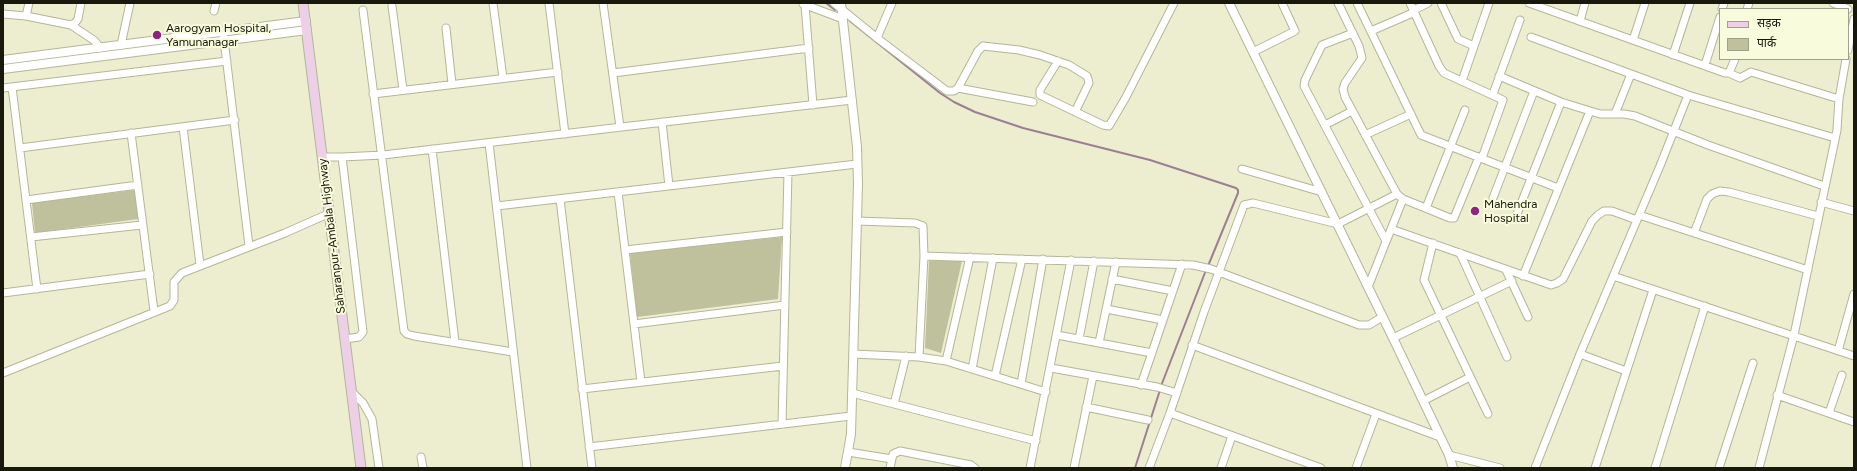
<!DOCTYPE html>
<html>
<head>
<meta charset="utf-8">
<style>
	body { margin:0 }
	#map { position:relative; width:1857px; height:471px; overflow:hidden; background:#eceecf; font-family:Figtree,"Noto Sans Devanagari",sans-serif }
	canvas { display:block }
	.frame { position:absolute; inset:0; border:4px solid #18180d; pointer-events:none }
	.legend { position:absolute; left:1719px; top:8px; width:130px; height:52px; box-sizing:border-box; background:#f9fcdc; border:1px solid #9fa189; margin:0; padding:5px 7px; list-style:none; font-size:12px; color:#18180d }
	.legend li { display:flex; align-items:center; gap:8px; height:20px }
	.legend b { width:20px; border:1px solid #9fa189 }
</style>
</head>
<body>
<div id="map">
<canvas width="1857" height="471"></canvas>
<div class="frame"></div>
<ul class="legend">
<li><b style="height:5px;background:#edd0e8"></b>सड़क</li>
<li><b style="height:11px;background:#bec19b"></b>पार्क</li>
</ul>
</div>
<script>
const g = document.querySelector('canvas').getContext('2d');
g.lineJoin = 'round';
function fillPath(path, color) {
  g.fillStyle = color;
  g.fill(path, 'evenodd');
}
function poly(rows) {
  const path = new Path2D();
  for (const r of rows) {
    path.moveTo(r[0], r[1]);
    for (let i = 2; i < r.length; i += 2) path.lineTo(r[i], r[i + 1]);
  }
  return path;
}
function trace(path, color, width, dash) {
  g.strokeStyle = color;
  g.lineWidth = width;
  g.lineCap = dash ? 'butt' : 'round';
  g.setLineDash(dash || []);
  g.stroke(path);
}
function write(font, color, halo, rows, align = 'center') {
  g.font = font + ' Figtree,sans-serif';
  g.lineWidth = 4;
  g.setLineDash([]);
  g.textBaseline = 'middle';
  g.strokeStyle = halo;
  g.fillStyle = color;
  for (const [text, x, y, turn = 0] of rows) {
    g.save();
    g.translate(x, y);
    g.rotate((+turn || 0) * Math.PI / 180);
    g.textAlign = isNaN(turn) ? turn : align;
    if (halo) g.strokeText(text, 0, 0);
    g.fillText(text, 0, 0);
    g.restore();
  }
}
fillPath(poly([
	[135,190,138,219,35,233,32,203],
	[782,237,778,299,637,317,630,253],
	[929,261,962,261,941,353,925,348]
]), '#bec19b');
trace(poly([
	[826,3,835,10],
	[850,21,940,93,954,102,975,112,1023,128,1150,160,1236,188,1238,190,1238,193,1208,266],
	[1161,386,1206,270],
	[1135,468,1160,390]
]), '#9d7f93', 2);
const minor = poly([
	[493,3,503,78],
	[549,3,565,134],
	[603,3,620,127],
	[834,3,877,38,947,91,954,91,958,88,978,51,983,46,1019,50,1040,55,1069,65,1087,76,1088,79,1089,83,1075,112],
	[1338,3,1359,46,1362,58,1345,83,1343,89,1345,97,1397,194,1403,199,1450,218,1454,218,1479,157],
	[1357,3,1421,135,1558,188],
	[1410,3,1439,66,1444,73,1503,100,1482,158],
	[1441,3,1458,39,1474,46],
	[1529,3,1725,73,1729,73,1740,78,1751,72,1839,99],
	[1833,3,1848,9],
	[803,4,843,19],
	[805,5,813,105],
	[392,6,403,90],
	[1722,9,1724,3],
	[1747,9,1749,3],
	[363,10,404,331,407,334,414,336,513,352],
	[1414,10,1428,3],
	[214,11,216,3],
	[3,14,26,16,71,25,75,23,78,19,81,3],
	[26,16,29,3],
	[1580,21,1585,3],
	[71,25,95,41,100,48],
	[446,28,452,84],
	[223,31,249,246],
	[1371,31,1415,12],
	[1353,33,1322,45,1305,80,1304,86,1386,241],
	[1531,37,1688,95,1835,138],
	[877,38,892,3],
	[1633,40,1645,3],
	[121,45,130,3],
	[1848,50,1854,19],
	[1253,52,1295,31,1282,3],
	[1673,55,1690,3],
	[1058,61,1040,90,1040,95,1103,125,1109,126,1126,97,1174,3],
	[1705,65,1720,17],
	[613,73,809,48],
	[1729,73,1735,59],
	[1499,76,1561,102,1600,114,1624,114,1635,116,1708,145,1824,186],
	[1462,81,1489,3],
	[12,87,37,289],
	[3,88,227,61],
	[958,88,1033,102],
	[373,94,558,72],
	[1493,94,1520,20],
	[1615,114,1631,74],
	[662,122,669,186],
	[1325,125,1352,111],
	[183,127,200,265],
	[131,133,154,311],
	[1365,135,1411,114],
	[489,143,527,468],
	[20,148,235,120],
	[432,149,455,342],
	[323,157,342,157,363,332,359,337,345,339],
	[342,157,383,155,852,100],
	[1242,169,1322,192],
	[618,192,641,382],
	[1493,198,1534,91],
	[560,199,592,468],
	[26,200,138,185],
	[1821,202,1854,211],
	[497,206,857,164],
	[1426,208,1465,110],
	[1517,214,1561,102],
	[1639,215,1808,270],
	[857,221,915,223,923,226,924,256,919,357],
	[1391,229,1551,285,1557,283,1563,279,1592,221,1598,215,1604,211,1612,211,1637,220],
	[1694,233,1707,199,1712,194,1720,191,1729,192,1818,216],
	[31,237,142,225],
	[1433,243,1424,280,1488,414],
	[625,250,787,232],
	[1460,253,1507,357],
	[924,256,1193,265,1211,269,1359,325,1369,325,1382,317],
	[1506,270,1528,317],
	[1523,276,1590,111],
	[1613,276,1854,356],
	[1112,279,1173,291],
	[1368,287,1403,199],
	[3,293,150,274],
	[1106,309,1163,320],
	[634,324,785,305],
	[1057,335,1152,353],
	[1393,338,1512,281],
	[1079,339,1094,261],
	[1099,343,1116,262],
	[1192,345,1440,437],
	[1838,351,1854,294],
	[853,354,919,357,946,361,1046,392],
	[1580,354,1626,371],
	[946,361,970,257],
	[1051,368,1157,387,1177,393],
	[972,369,993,258],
	[3,373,170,306,174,300,174,282,182,273,285,233,330,213],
	[995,376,1022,259],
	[1021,384,1043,259],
	[1141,385,1182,264],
	[582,389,783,366],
	[352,392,363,403,372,419,379,468],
	[852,393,1036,441],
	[1777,395,1854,422],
	[1423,401,1470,377],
	[894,404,906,356],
	[1086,407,1148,420],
	[1170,413,1321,468],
	[1829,413,1842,375],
	[782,424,788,172],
	[589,447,851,416],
	[848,452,892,459],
	[1449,455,1500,468],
	[421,457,423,468],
	[890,468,893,454,900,451,971,465,975,468],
	[1030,468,1071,260],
	[1074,468,1093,376],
	[1149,468,1170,413,1204,312,1244,205,1253,203,1338,224,1397,194],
	[1221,468,1232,436],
	[1356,468,1376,414],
	[1535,468,1580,354,1660,166,1688,95],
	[1595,468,1653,290],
	[1655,468,1705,306],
	[1719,468,1753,363],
	[1759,468,1794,335,1837,130,1839,99,1846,59]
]);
const tertiary = poly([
	[841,3,857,147,858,184,851,434,845,468],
	[1229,3,1393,338,1449,455,1453,468],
	[3,60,306,21],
	[3,69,307,30]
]);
const secondary = poly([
	[303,3,361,468]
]);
trace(minor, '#b4b698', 9);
trace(tertiary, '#b4b698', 10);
trace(secondary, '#b4b698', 11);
trace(minor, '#fff', 7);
trace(tertiary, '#fff', 8);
trace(secondary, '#edd0e8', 9);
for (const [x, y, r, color] of [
	[157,35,5,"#922282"],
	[1475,211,5,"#922282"]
]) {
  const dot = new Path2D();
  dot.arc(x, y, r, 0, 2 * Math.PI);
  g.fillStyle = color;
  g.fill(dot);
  trace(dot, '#f9fcdc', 1.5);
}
write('12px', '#18180d', '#f9fcdc', [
	["Aarogyam Hospital,",166,28],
	["Yamunanagar",166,42],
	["Mahendra",1484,204],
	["Hospital",1484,218]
], 'left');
write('12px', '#18180d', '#f9fcdc', [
	["Saharanpur-Ambala Highway",332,236,-97]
]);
</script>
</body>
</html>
